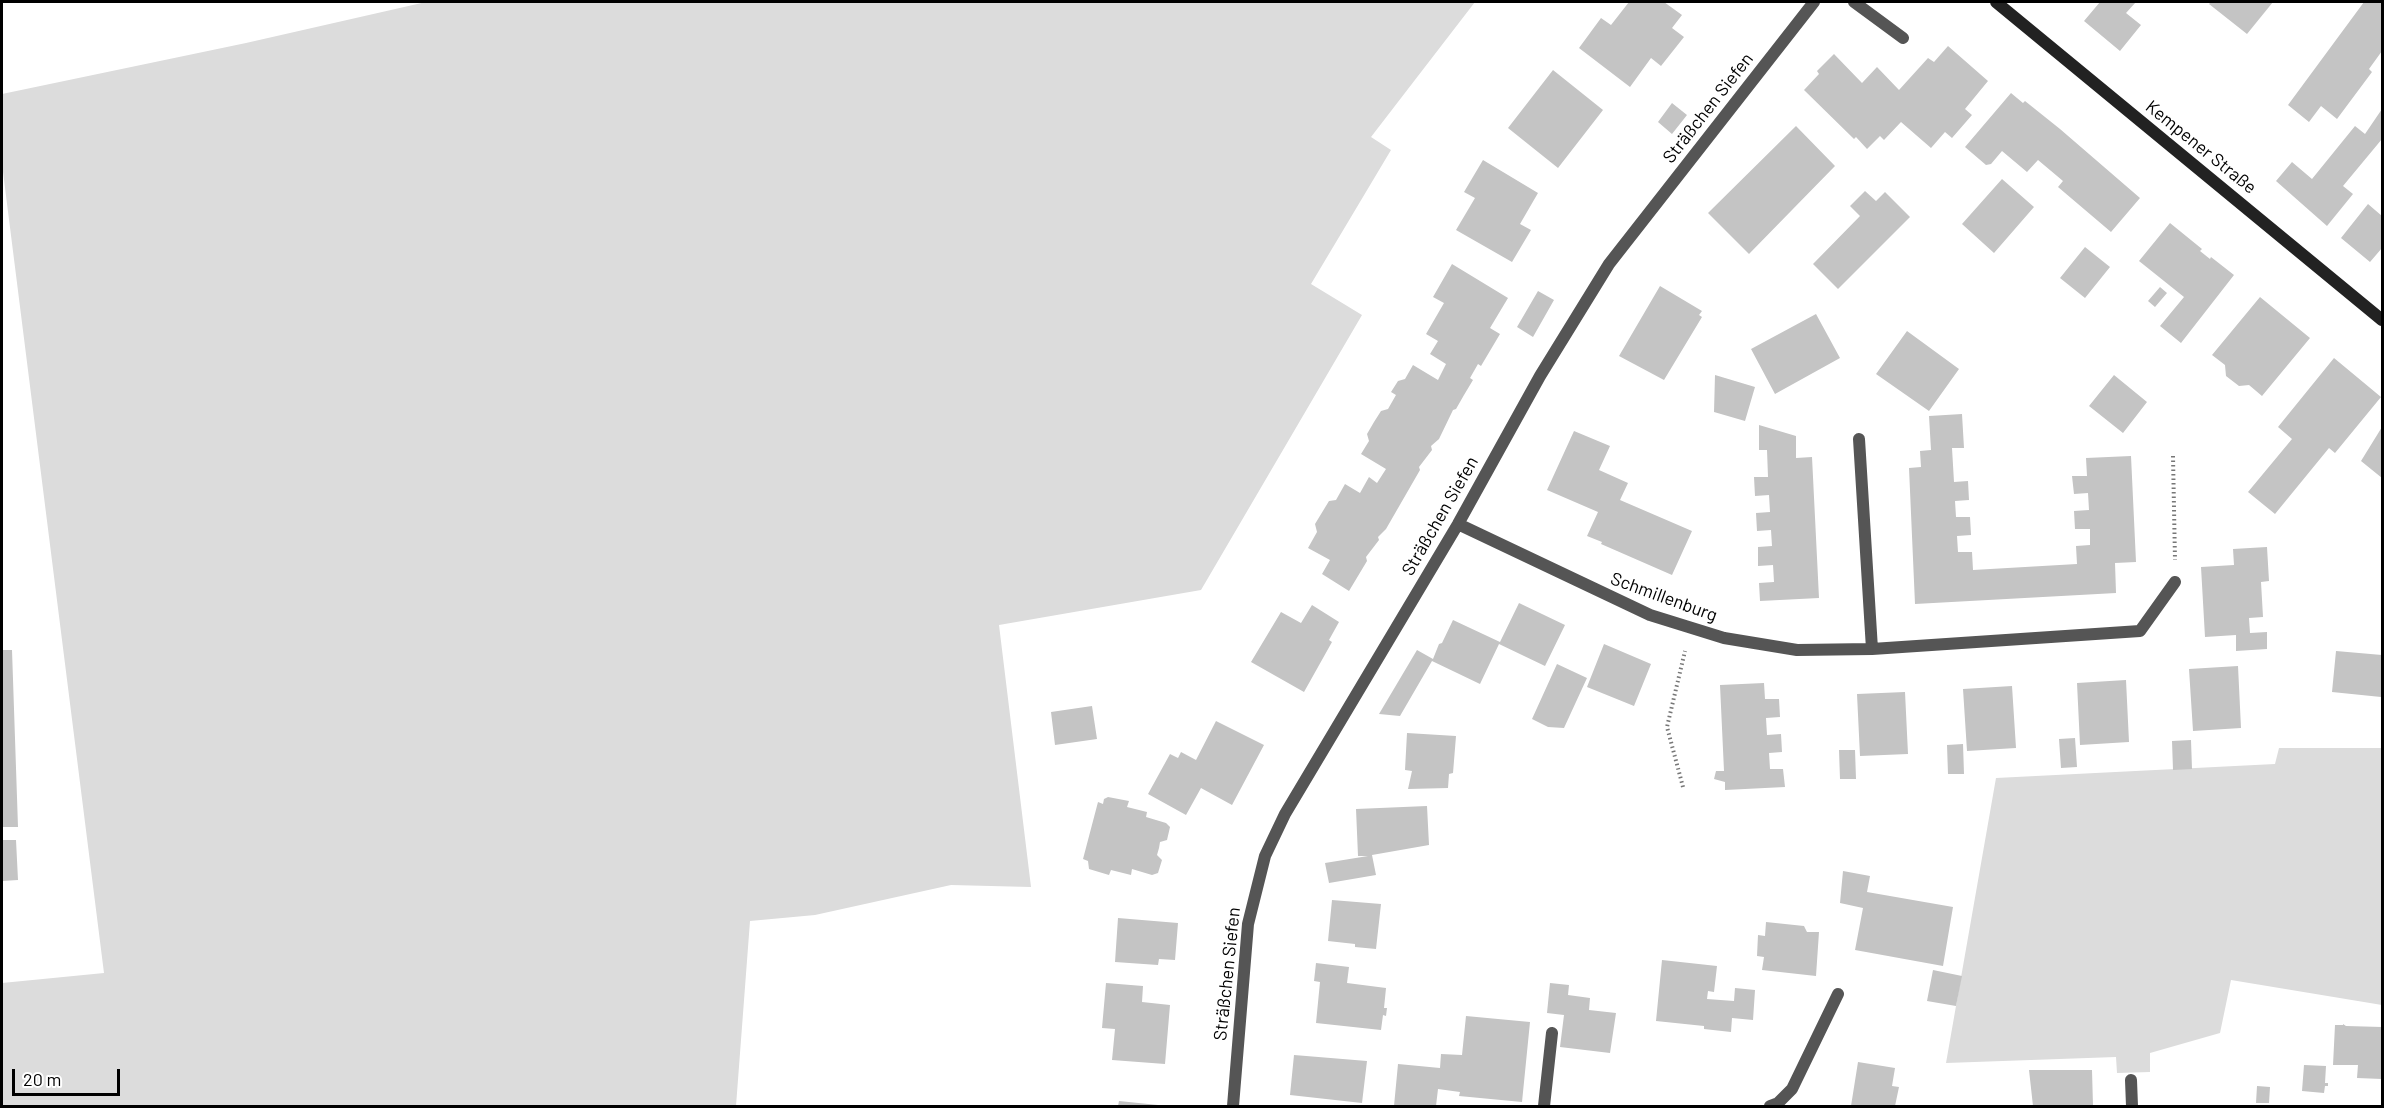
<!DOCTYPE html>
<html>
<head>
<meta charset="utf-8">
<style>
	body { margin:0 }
	#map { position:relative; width:2384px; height:1108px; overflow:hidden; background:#fff; font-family:Barlow,sans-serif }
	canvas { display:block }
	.frame { position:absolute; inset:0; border:3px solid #000; pointer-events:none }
	.scale { position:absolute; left:12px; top:1069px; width:108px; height:27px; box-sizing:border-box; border:3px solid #000; border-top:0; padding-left:8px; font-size:18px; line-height:21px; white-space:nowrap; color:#000; -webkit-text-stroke:4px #fff; paint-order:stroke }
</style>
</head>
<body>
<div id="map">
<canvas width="2384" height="1108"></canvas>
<div class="frame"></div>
<div class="scale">20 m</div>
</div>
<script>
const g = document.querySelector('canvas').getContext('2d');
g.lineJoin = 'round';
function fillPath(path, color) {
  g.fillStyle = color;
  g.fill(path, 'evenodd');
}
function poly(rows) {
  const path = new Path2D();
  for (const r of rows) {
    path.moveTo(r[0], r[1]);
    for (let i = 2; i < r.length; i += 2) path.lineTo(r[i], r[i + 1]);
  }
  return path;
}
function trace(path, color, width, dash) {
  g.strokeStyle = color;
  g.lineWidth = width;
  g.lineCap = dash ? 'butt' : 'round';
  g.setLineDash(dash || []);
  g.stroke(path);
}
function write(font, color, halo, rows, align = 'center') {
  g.font = font + ' Barlow,sans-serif';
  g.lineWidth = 4.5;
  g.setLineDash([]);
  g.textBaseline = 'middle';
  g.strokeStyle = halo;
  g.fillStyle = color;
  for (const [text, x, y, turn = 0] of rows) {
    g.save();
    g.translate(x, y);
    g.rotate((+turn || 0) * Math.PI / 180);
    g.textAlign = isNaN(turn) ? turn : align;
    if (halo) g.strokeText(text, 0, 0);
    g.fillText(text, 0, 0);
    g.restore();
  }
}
fillPath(poly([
	[426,2,1475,2,1371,137,1391,150,1311,284,1362,315,1201,590,999,625,1031,887,951,885,815,915,750,921,736,1106,2,1106,2,983,104,973,2,164,2,94,246,43],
	[2279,748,2382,748,2382,1005,2231,980,2220,1033,2150,1053,2150,1072,2117,1073,2116,1057,1946,1063,1996,778,2275,764]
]), '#dcdcdc');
fillPath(poly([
	[1629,2,1664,2,1682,15,1672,28,1684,37,1661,66,1651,58,1630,87,1579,48,1601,18,1611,25],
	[2100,2,2136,2,2126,13,2141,25,2120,51,2084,21],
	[2211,2,2273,2,2247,34,2209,4],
	[2364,2,2382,2,2382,51,2369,69,2372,72,2337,119,2321,106,2309,122,2288,105],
	[1948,46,1988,81,1965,109,1972,115,1952,138,1945,132,1931,148,1901,122,1884,140,1880,136,1867,149,1856,137,1854,139,1804,90,1819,74,1817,71,1834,54,1862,83,1877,67,1899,90,1928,58,1934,62],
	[1553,70,1603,110,1558,168,1508,128],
	[2011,93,2023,103,2025,101,2060,129,2140,198,2111,232,2058,187,2063,181,2038,160,2027,172,2002,151,1991,164,1986,165,1965,147],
	[1672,103,1687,115,1672,134,1658,122],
	[2382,109,2382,139,2343,186,2353,194,2327,226,2276,181,2292,162,2312,179,2355,126,2365,134],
	[1796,126,1835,166,1749,254,1708,213],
	[1483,160,1538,193,1520,224,1531,230,1512,262,1456,230,1475,198,1464,192],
	[2002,179,2034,207,1994,253,1962,224],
	[1865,191,1876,201,1885,192,1910,217,1838,289,1813,264,1860,216,1850,206],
	[2368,204,2382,216,2382,248,2370,262,2341,238],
	[2170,223,2202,249,2200,251,2210,259,2211,257,2234,275,2181,343,2160,326,2184,297,2139,261],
	[2085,247,2110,267,2085,298,2060,278],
	[1452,264,1508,298,1490,328,1500,334,1481,366,1478,364,1470,378,1473,380,1464,395,1456,409,1453,410,1439,439,1431,446,1432,450,1419,467,1420,470,1386,529,1378,537,1379,540,1366,557,1367,561,1349,591,1322,574,1330,560,1308,548,1317,532,1315,524,1329,501,1336,500,1345,484,1360,493,1369,477,1377,483,1386,469,1361,454,1369,441,1367,434,1374,422,1381,411,1388,409,1396,395,1391,392,1398,381,1405,379,1413,365,1438,380,1446,364,1430,354,1438,341,1426,334,1444,303,1433,297],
	[1660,286,1702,311,1699,315,1702,317,1664,380,1619,356],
	[2160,287,2167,293,2155,307,2148,301],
	[1538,291,1554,300,1533,337,1517,327],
	[2260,297,2310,338,2262,396,2249,385,2239,386,2226,376,2225,365,2212,355],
	[1816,314,1840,358,1775,394,1751,349],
	[1907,331,1959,369,1929,411,1876,374],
	[2334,358,2381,397,2335,453,2329,448,2275,514,2248,492,2292,439,2278,427],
	[1715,375,1755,387,1745,421,1714,412],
	[2114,375,2147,402,2123,433,2089,406],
	[1962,414,1964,448,1952,448,1954,482,1968,481,1969,500,1955,501,1956,517,1970,517,1971,535,1957,536,1958,552,1972,552,1973,570,2077,564,2076,546,2090,545,2090,529,2075,529,2074,511,2089,510,2088,493,2074,494,2072,476,2087,476,2086,458,2131,456,2136,562,2115,563,2116,593,1915,604,1909,468,1921,467,1920,451,1931,450,1929,416],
	[1759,425,1796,436,1796,458,1812,457,1819,598,1760,601,1759,583,1774,582,1773,565,1758,566,1758,547,1772,546,1771,530,1757,531,1756,513,1770,512,1769,495,1755,496,1754,477,1768,477,1767,450,1759,450],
	[2382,427,2382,478,2361,461],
	[1574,431,1610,446,1599,470,1628,483,1620,500,1692,531,1672,575,1601,544,1602,542,1587,536,1598,512,1547,490],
	[2267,547,2269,581,2261,582,2263,617,2249,618,2250,633,2267,632,2267,649,2236,651,2236,635,2205,637,2201,567,2234,565,2233,549],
	[1519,603,1565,625,1545,666,1499,644,1480,684,1432,661,1400,716,1379,714,1417,650,1433,659,1439,644,1442,643,1453,620,1500,642],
	[1312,605,1339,622,1329,640,1332,642,1304,692,1251,662,1281,612,1301,623],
	[1604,644,1651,664,1634,706,1587,687],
	[2,650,12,650,18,827,2,827],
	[2336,651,2382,655,2381,697,2332,692],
	[1557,664,1587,678,1564,728,1548,727,1532,719],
	[2238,666,2241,728,2193,731,2189,669],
	[2126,680,2129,742,2080,745,2077,683],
	[1764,683,1765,699,1779,699,1780,717,1766,718,1767,735,1781,734,1782,752,1769,753,1770,769,1783,769,1785,787,1725,790,1725,782,1714,779,1716,771,1724,771,1720,685],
	[2012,686,2016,748,1967,751,1963,689],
	[1905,692,1908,754,1860,756,1857,694],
	[1092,706,1097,739,1055,745,1051,712],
	[1216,721,1264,745,1232,805,1201,788,1186,815,1148,794,1170,754,1178,758,1181,752,1196,760],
	[1407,733,1456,736,1453,773,1449,774,1448,788,1408,789,1412,771,1405,770],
	[2075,738,2077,767,2061,768,2059,739],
	[2191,740,2192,769,2173,770,2172,741],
	[1963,744,1964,774,1948,774,1947,745],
	[1839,750,1855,750,1856,779,1840,779],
	[1108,797,1129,801,1127,807,1147,812,1146,817,1166,823,1170,827,1167,840,1160,842,1159,848,1157,855,1162,860,1158,873,1152,875,1132,869,1131,875,1111,870,1109,875,1089,869,1088,861,1083,859,1098,802,1103,804,1104,799],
	[1427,806,1429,845,1372,855,1376,875,1329,883,1325,863,1368,856,1358,856,1356,809],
	[2,840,16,840,18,880,2,881],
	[1843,871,1870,876,1867,892,1953,907,1943,966,1855,950,1863,908,1840,903],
	[1332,900,1381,904,1376,949,1355,947,1355,944,1328,941],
	[1118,918,1178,923,1175,960,1159,959,1158,965,1115,962],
	[1766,922,1804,926,1807,932,1819,932,1816,976,1762,970,1764,957,1757,956,1758,935,1765,936],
	[1662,960,1717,966,1714,992,1708,991,1707,999,1734,1001,1735,988,1755,990,1753,1020,1732,1018,1731,1032,1704,1029,1704,1026,1656,1021],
	[1316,963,1349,967,1347,983,1386,988,1384,1008,1387,1008,1386,1016,1383,1015,1381,1030,1316,1023,1320,982,1314,981],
	[1933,970,1962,976,1956,1006,1927,1001],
	[1106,983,1143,986,1142,1002,1170,1005,1165,1064,1112,1060,1115,1029,1102,1028],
	[1550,983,1569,985,1568,995,1590,998,1589,1010,1616,1013,1610,1053,1560,1047,1564,1015,1547,1013],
	[1466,1016,1530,1022,1522,1102,1459,1096,1460,1092,1438,1089,1436,1106,1394,1106,1398,1064,1440,1068,1441,1054,1462,1055],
	[2343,1024,2346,1026,2382,1027,2382,1079,2357,1078,2358,1065,2333,1065,2335,1025,2343,1025],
	[1294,1055,1367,1061,1362,1103,1290,1095],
	[1858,1062,1895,1068,1892,1086,1899,1087,1895,1106,1851,1106],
	[2304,1065,2326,1066,2325,1083,2328,1083,2328,1086,2325,1086,2324,1093,2302,1091],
	[2029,1070,2092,1070,2093,1106,2033,1106],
	[2257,1086,2270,1087,2269,1103,2256,1103],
	[1119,1101,1158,1105,1158,1106,1118,1106]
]), '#c4c4c4');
trace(poly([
	[2173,456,2175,560],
	[1683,787,1667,727,1685,651]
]), '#777', 4, [1.5, 3]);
trace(poly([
	[1854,2,1903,38],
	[1544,1106,1552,1033]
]), '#555', 12);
trace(poly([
	[1859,439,1872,649],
	[1458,524,1650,615,1724,638,1797,650,1872,649,2140,631,2175,582],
	[2131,1080,2132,1106],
	[1233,1106,1248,924,1265,856,1285,814,1458,524,1540,376,1609,264,1814,2],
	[1770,1106,1778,1103,1792,1089,1838,994]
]), '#555', 12);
trace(poly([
	[1996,2,2382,320]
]), '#222', 12);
write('18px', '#000', '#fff', [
	["Sträßchen Siefen",1708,108,-52],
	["Kempener Straße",2201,147,39],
	["Sträßchen Siefen",1440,516,-60],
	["Schmillenburg",1664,597,20],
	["Sträßchen Siefen",1227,974,-84]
]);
</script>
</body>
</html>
